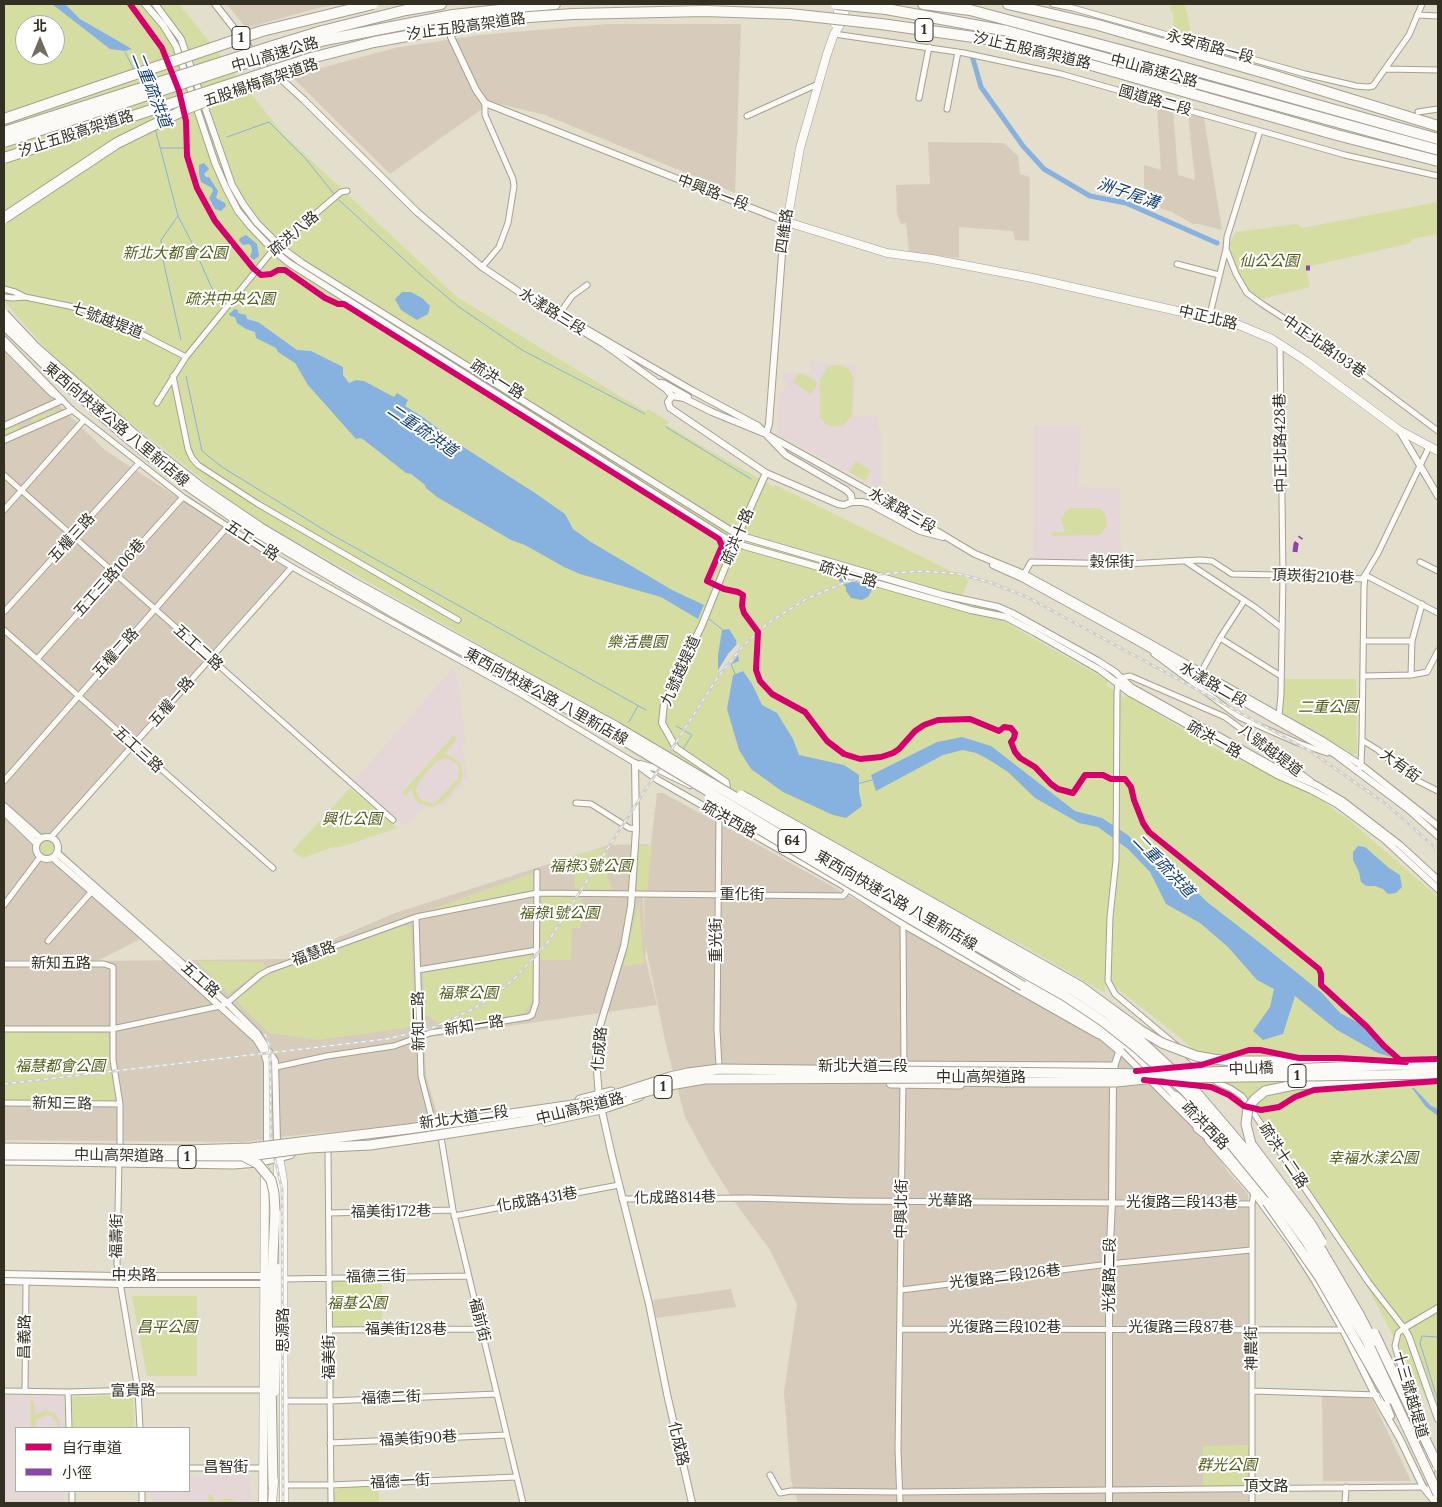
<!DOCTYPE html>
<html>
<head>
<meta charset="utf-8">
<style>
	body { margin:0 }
	#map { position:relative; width:1442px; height:1507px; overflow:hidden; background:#e4decc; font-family:Lora,"Noto Sans TC",serif }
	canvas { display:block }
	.frame { position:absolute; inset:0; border:5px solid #332f22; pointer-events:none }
	.legend { position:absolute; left:15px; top:1427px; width:175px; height:65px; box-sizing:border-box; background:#fff; border:1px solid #adaca7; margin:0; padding:6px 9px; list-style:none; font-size:15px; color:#332f22 }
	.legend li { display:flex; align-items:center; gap:10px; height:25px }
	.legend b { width:25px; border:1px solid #adaca7 }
	.north { position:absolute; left:15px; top:15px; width:50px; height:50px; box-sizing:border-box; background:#fff; border:1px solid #adaca7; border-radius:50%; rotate:0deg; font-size:14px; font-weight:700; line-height:20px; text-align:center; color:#332f22 }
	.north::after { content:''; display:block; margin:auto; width:18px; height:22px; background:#716c5e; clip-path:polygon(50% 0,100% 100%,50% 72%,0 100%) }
</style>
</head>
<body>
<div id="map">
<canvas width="1442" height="1507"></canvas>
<div class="frame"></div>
<ul class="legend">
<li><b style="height:6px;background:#d6006c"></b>自行車道</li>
<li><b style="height:6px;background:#8e44ad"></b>小徑</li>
</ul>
<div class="north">北</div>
</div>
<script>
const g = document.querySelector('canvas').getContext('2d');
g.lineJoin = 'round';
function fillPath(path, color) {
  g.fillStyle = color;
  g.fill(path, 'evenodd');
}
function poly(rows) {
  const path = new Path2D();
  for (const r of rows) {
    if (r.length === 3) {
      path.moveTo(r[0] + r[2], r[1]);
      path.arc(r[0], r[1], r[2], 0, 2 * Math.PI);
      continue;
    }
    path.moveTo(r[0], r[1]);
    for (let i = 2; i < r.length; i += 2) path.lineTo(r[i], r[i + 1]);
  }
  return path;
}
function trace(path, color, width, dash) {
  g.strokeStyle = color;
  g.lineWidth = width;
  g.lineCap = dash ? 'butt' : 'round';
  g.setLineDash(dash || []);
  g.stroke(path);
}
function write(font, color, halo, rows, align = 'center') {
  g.font = font + ' Lora,"Noto Sans TC",serif';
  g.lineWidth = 4;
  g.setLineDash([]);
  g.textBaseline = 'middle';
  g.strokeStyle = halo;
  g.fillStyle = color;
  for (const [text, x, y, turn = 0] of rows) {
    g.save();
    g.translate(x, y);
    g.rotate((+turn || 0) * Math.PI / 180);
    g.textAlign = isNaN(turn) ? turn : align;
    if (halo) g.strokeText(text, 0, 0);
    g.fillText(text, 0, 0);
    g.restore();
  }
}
fillPath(poly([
	[227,4,339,4,318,8,246,28],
	[609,24,741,24,735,193,545,115,492,102,390,174,291,76,395,48,479,35],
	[1157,105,1173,109,1178,175,1195,180,1188,114,1204,118,1222,230,1199,224,1193,224,1172,212,1144,203,1144,165,1161,170],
	[928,142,1004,143,1018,156,1020,174,1030,177,1029,241,1015,240,1013,231,959,227,959,258,909,252,906,223,901,224,897,214,896,185,930,184],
	[4,352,106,451,293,572,58,835,62,845,62,851,152,933,99,960,4,960],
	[657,793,663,793,748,839,1028,997,1114,1048,1213,1147,1227,1171,1248,1194,1248,1503,798,1503,791,1480,784,1392,797,1304,770,1250,736,1204,709,1161,685,1117,666,1045,646,948,645,956,657,1005,424,1038,426,1076,439,1120,362,1129,288,1136,244,1142,4,1140,4,962,288,959,395,913,609,845,649,844,643,901,645,944,644,901],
	[731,1289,736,1307,656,1318,653,1300],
	[1322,1396,1371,1397,1411,1481,1323,1481]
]), '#d7ccbb');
fillPath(poly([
	[811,360,830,364,856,365,853,416,878,416,878,427,881,431,881,490,778,434,779,396,787,384,781,375,782,372,810,373],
	[1034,426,1081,426,1078,487,1120,488,1121,561,1033,558],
	[453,668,458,681,466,744,462,745,468,778,444,806,421,809,412,821,404,825,354,781],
	[4,1396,64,1396,64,1428,16,1428,16,1491,64,1491,64,1503,4,1503],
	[250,1475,251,1503,152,1503,151,1491,189,1491,189,1477]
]), '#e5d7d8');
fillPath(poly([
	[4,4,179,4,284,135,457,297,646,412,648,409,669,422,667,425,714,453,774,487,775,485,969,580,962,595,1027,635,1107,680,1107,686,1125,698,1126,695,1216,749,1319,797,1338,813,1347,818,1438,897,1438,1422,1355,1263,1266,1125,1183,1040,1110,983,1105,981,1105,993,1017,942,929,904,454,630,248,515,68,374,4,301],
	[25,25,55,25,55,55,25,55],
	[1170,4,1185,4,1192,37,1174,32,1173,12,1170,11],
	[1438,202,1438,234,1412,239,1411,243,1306,267,1310,287,1257,300,1238,281,1225,251,1236,232,1297,224,1302,228],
	[840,365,849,369,853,377,852,416,843,425,835,427,826,425,820,417,820,379,827,368,831,366],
	[798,374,804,374,818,383,811,394,793,382],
	[54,410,58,412,54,415,36,422,31,422,33,418],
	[16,425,20,427,20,430,4,437,4,430],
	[856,461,871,470,865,481,849,472],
	[1071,508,1099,508,1106,515,1107,526,1100,535,1051,536,1052,532,1065,532,1061,519,1066,511],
	[1285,679,1356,679,1357,754,1351,754,1282,713],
	[454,735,457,739,444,754,451,756,460,763,463,774,461,781,443,802,432,807,420,804,415,800,412,789,405,796,402,793],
	[446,758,451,760,458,765,459,770,458,779,436,802,432,803,423,801,419,798,416,790,419,781,437,761],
	[350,788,397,828,344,846,330,848,303,858,292,851],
	[47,848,8],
	[638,846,652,846,647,891,637,891],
	[608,847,607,879,611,882,611,890,575,889,575,855],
	[533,873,533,890,422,913],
	[542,896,582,898,581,928,572,928,571,960,540,960],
	[639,902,643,956,645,963,623,966],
	[404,926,411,927,415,1023,405,1028,318,1040,277,1034,269,1033,235,1000,269,974],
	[533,955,533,994,531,1003,525,1012,516,1015,446,1027,424,1014,423,973],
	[197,961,264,962,265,968,228,994],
	[4,1032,106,1033,109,1038,109,1061,116,1099,112,1102,4,1101],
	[334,1281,380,1281,382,1282,382,1325,380,1327,334,1327,331,1324,332,1283],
	[132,1296,197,1296,197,1376,147,1376],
	[129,1395,133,1398,134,1428,73,1428,71,1399,73,1397],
	[30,1401,34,1401,35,1415,45,1410,54,1413,59,1419,60,1428,57,1428,57,1423,53,1417,46,1415,36,1420,35,1428,31,1428],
	[1250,1445,1250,1485,1203,1487,1203,1446],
	[379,1486,379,1503,334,1503,335,1492,339,1488],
	[208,1495,213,1495,214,1503,226,1498,232,1499,238,1503,209,1503]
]), '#d6dda3');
fillPath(poly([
	[52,4,65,4,80,19,132,49,125,51,110,49],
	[204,163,209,169,204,174,206,177,209,177,218,191,216,198,225,203,226,206,221,211,215,209,209,198,213,191,212,188,201,182,199,174,199,165],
	[246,235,257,244,259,256,254,260,250,257,252,251,251,246,249,244,243,245,239,241,240,238],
	[402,292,411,292,422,298,430,306,428,314,417,320,401,310,395,299],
	[235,309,238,310,238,313,246,315,247,319,258,322,297,350,311,351,343,367,343,375,349,383,356,380,364,381,394,397,397,393,408,400,405,406,424,418,457,443,535,493,565,514,573,529,591,542,672,590,704,605,698,619,661,597,580,574,564,567,525,545,511,540,437,497,426,488,425,485,411,474,406,473,364,440,360,438,356,439,308,385,295,363,278,352,276,348,256,338,255,332,246,329,237,323,235,317,230,316,229,314],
	[840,577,873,588,868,597,862,600,851,598,846,591,846,587,839,581],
	[729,629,736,640,739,661,718,670,718,655,722,630],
	[743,671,752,684,762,705,777,713,793,739,799,755,844,765,859,775,859,792,862,806,846,818,833,815,783,792,751,769,739,750,727,709,733,675],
	[962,737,991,746,1075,811,1102,818,1128,835,1161,873,1194,889,1207,902,1260,943,1322,993,1340,1013,1359,1023,1391,1057,1378,1053,1337,1030,1295,996,1283,1034,1263,1040,1253,1031,1270,1007,1274,989,1257,980,1228,947,1200,923,1166,904,1150,872,1128,849,1098,827,1079,823,1035,798,1008,772,986,758,976,753,963,750,943,755,876,791,871,775,937,742],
	[1358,846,1365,847,1389,868,1400,875,1402,887,1396,893,1388,894,1383,889,1375,886,1366,886,1361,882,1359,872,1353,860,1353,852],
	[1412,1088,1414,1088,1431,1106,1436,1108,1438,1111,1438,1116,1426,1107]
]), '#87b2e0');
fillPath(poly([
	[739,642,740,652,728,669,717,672,728,654]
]), '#e4decc');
trace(poly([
	[125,52,134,70],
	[155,128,178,216,191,241,218,302,223,308],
	[227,137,269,122,306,159,334,194],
	[161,148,183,148],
	[339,200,422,276,459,307,522,350,645,414],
	[178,216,161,240,163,260,181,340],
	[186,376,202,451,222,467,334,536,646,710],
	[666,427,751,479],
	[709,619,724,631],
	[731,664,735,674],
	[629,722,638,706],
	[676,726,692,735,683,749],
	[857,784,872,780],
	[1438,1337,1422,1336,1420,1343,1438,1401]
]), '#87b2e0', 1);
trace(poly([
	[973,59,981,87,1023,146,1044,169,1090,196,1126,203,1217,243]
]), '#87b2e0', 5);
trace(poly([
	[437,4,449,31]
]), '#c1bbaa', 6, [6, 3]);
const minor = poly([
	[1053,4,1073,8,1305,74,1356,86,1368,87,1373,86,1409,35,1422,4],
	[1417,15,1438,16],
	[834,34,964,53,1061,74,1345,155,1438,176],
	[1385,69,1438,70],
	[919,98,929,47],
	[947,109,958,52],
	[1418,112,1438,109],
	[747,116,818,84],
	[1226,249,1236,274,1247,293,1262,304,1313,337,1438,431],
	[1177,264,1219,275],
	[482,267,499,247,508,223,514,186,513,179,485,115,485,103],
	[4,289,15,292,25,297],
	[4,297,13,298,25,297,69,306,88,311,124,325,186,357],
	[558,316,572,296,587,285],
	[1209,318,1226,249,1227,237,1260,131],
	[4,339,72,410,183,497,259,547,292,567,519,693,635,763],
	[4,346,52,394,60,398],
	[173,376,188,449,192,458,198,465,258,504,458,620],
	[157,403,186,357,273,250,341,192,347,191],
	[4,475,393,820],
	[4,510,84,420],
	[1185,561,1256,608,1282,628],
	[1420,562,1438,571],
	[1365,575,1438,613],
	[1023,576,1031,562,1127,564,1200,560,1212,561,1232,574,1325,576,1362,579,1365,575],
	[4,612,139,463],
	[4,630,273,868],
	[1220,638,1281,676],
	[1364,641,1412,641,1422,604],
	[1154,654,1239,717,1298,743,1327,753],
	[37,659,183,497],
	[1200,674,1220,638,1244,601],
	[1411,675,1412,641],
	[1363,676,1411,675,1427,672,1438,651],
	[1279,716,1281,694,1283,576,1280,345],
	[1362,740,1378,750,1412,778,1438,791],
	[1358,772,1361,765,1362,740,1364,588,1365,575,1378,553,1429,447],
	[4,781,228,526],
	[576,803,591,804,629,828,636,829],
	[719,814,717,1030,719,1066],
	[51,837,292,567],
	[4,905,40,857],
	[416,917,421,1076,433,1123],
	[903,922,904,1068],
	[48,941,93,890],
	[4,964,104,964,113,967,113,1060,120,1104,120,1151],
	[418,970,537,950],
	[4,1029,112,1029,220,1006,227,1003,260,975,269,970,416,917,537,893,843,896,849,889],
	[1178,1047,1115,994,1108,981,1110,917,1116,860,1117,692,1118,683,1121,678,1130,676,1225,717,1311,781],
	[1188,1056,1206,1072],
	[276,1067,327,1056,394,1046,430,1033,528,1017,532,1015,536,1003,537,872],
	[1212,1078,1218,1083,1230,1088,1242,1096,1369,1283,1404,1328,1398,1333,1395,1346,1412,1405],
	[4,1103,120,1104],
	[441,1137,453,1210,523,1503],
	[328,1150,331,1503],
	[119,1159,117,1264,138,1390,140,1428],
	[622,1199,748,1198,851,1201,1252,1204],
	[329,1213,453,1210],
	[454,1216,619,1185],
	[284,1279,468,1276],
	[901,1290,1109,1264,1251,1250],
	[901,1329,1343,1330],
	[330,1330,482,1329],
	[4,1391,68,1392,138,1390,262,1390],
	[25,1391,26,1282],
	[1253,1391,1377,1395],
	[68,1392,69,1428],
	[285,1401,330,1401,497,1394],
	[330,1443,506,1435],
	[1425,1447,1432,1470,1429,1494],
	[189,1468,263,1468],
	[770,1475,780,1493,791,1491,900,1492,1423,1487],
	[284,1485,331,1485,516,1477],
	[72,1491,72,1503],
	[142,1491,142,1503],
	[900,1503,898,1449,903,1081],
	[1252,1503,1252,1204,1254,1193],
	[1345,1503,1346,1487]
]);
const tertiary = poly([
	[145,4,163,25,176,46,215,163,226,188,238,211,251,227,273,250,289,263,725,538,744,546,971,610,1006,617,1034,632,1100,670,1130,693,1277,775,1311,790,1337,804,1384,839,1438,889],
	[155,4,181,39,232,185,243,204,257,223,283,249,302,263,738,535,943,595,998,607,1014,614,1098,661,1115,672,1131,687,1276,768,1316,785,1343,801,1400,845,1438,880],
	[215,4,265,68,281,79,304,100,417,212,482,267,534,302,604,344,666,389,672,396,684,398,712,412,766,434,883,499,975,554,1024,574,1148,642,1322,740,1361,765,1438,826],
	[451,37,476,90,485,103,787,222,782,254,769,424,766,434],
	[586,329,693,391,758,426,786,455,846,490,851,495,852,502,844,505,838,504,766,473,670,408,668,402,672,396],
	[661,383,665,384,688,397],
	[4,426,62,400],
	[1399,430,1438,496],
	[4,440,72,410],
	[852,502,862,502,870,504,920,531,943,537],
	[993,565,1022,578,1133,639,1336,755,1408,809,1438,836],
	[635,763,658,780,842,885,902,924,1098,1035],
	[640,764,655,768,690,785],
	[724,794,727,788,726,782,676,748,662,723,664,703,702,625,738,535,766,473],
	[4,806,40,838],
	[4,812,36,843],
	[47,848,11],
	[57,853,227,1003,257,1033,275,1061,277,1142],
	[53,858,137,931,256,1039,264,1052,267,1063,267,1145],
	[975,953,1066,1003,1093,1020,1123,1043,1177,1098],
	[1117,1047,1200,1130],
	[1113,1070,1121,1046],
	[599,1097,596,1059,599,1029,624,946,631,906,636,829,635,763],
	[601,1107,612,1156,649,1304,667,1394,692,1503],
	[1196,1117,1221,1142],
	[1208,1140,1254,1193,1292,1245,1315,1281,1343,1330,1375,1395,1400,1439,1423,1487,1436,1503],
	[1236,1159,1260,1187],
	[1283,1217,1303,1246],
	[4,1274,118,1276,264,1276],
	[4,1281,120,1284,263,1284],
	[1438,1308,1404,1328,1409,1337,1438,1419],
	[1382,1393,1391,1416],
	[1109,1503,1109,1264,1112,1202,1113,1080]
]);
const secondary = poly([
	[847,4,841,23,834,34,827,54,800,148,787,222,887,253,932,259,1032,278,1239,325,1272,339,1306,361,1399,430,1438,451],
	[835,24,840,4],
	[278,1151,283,1180,284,1503],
	[277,1197,278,1166],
	[275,1392,277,1268],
	[263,1503,265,1169],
	[272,1503,274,1481]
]);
const primary = poly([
	[873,1066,1113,1067],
	[891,1083,960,1084],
	[580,1100,611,1092],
	[546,1121,601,1109,639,1096],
	[4,1160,233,1164,258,1162,290,1154]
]);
const trunk = poly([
	[1023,986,1088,1023,1119,1049],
	[1112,1032,1123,1043],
	[1290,1061,1355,1063],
	[917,1067,932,1068],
	[953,1081,1005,1082],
	[1294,1085,1438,1077],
	[1175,1096,1212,1125],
	[1198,1128,1218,1144,1267,1202],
	[324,1143,443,1130],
	[273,1486,270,1328,275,1211]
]);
const motorway = poly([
	[923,4,970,10,1161,61,1438,139],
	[1008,4,1098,25,1272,75,1438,126],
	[856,6,886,9,1007,31,1438,150],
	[322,31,406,10,441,4],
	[325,40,453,15,555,4],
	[4,119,112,82]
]);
trace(minor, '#a5a092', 7);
trace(tertiary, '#a5a092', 8);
trace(secondary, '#a5a092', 9);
trace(primary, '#a5a092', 11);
trace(trunk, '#a5a092', 11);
trace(motorway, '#a5a092', 12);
trace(minor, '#fbfaf7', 5);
trace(tertiary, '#fbfaf7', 6);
trace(secondary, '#fbfaf7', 8);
trace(primary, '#fbfaf7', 9);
trace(trunk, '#fbfaf7', 9);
trace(motorway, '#fbfaf7', 10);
const rail = poly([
	[265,1034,269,1044,270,1054,271,1143,282,1189,283,1503],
	[4,1084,387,1039,432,1028,473,1009,497,993,514,979,547,943,718,677,744,645,768,623,806,599,846,582,880,574,922,571,959,574,989,582,1027,597,1310,751,1386,804,1438,850]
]);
trace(rail, '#d0cfc9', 3);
trace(rail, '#fff', 1, [4]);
const trunkBridge = poly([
	[4,314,36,348,137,437,202,488,261,528,354,583,617,727,897,893,1071,989,1107,1013,1140,1040,1197,1093,1260,1167,1322,1251,1359,1314,1373,1341],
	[4,325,58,377,131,441,185,484,244,525,394,613,613,734,779,834,1065,996,1101,1020,1133,1045,1185,1091,1212,1121,1274,1197,1306,1241,1367,1341,1438,1494],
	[741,795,1080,986,1140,1030,1162,1043,1196,1056,1213,1059,1231,1061,1290,1061],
	[709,798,725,809,1023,986],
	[1179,1078,1438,1074],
	[1005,1082,1116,1082,1155,1078],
	[1294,1085,1265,1091,1255,1099,1248,1108,1246,1124,1251,1144,1311,1224,1322,1242],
	[631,1096,670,1085,705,1079,961,1078],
	[4,1148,186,1150,251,1148,408,1129,573,1105,593,1102,670,1077,688,1073,719,1069,1154,1074,1391,1065,1438,1066],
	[4,1155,249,1156,309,1148,370,1145,425,1137,533,1120,602,1105],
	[243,1156,258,1164,271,1180,274,1193,275,1211],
	[1267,1202,1320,1278,1389,1399],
	[1374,1333,1438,1466]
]);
const motorwayBridge = poly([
	[836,4,856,6],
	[112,82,262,31,373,4],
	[4,132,273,46,322,31],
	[4,142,236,66,325,40],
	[4,158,311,58,374,42,456,27,529,17,573,14,705,11,790,14,881,24,1002,41,1056,55,1337,135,1438,161],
	[4,218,117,143,188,108,244,87]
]);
trace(trunkBridge, '#a5a092', 11, []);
trace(motorwayBridge, '#a5a092', 12, []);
trace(trunkBridge, '#fbfaf7', 9);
trace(motorwayBridge, '#fbfaf7', 10);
trace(poly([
	[1306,268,1310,268],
	[1295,552,1296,544,1301,537]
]), '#8e44ad', 5, [10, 5]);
trace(poly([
	[130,4,162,48,179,91,186,121,187,156,197,188,215,221,253,268,261,275,271,274,278,270,285,270,325,298,338,304,344,304,719,539,722,546,707,581,724,589,738,592,743,595,742,606,744,613,758,632,756,670,760,681,772,694,805,712,827,741,844,754,860,759,881,757,893,753,899,749,915,731,924,725,938,720,970,719,999,731,1004,727,1011,728,1015,733,1014,738,1011,742,1015,752,1020,758,1035,767,1051,784,1058,789,1073,793,1085,775,1103,775,1111,779,1125,779,1131,787,1134,800,1143,823,1149,832,1319,969,1321,974,1321,985,1366,1026,1384,1046,1400,1060,1438,1059],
	[1136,1071,1201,1065,1249,1050,1260,1050,1299,1058,1339,1058,1406,1062],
	[1144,1080,1211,1087,1229,1095,1244,1106,1261,1110,1279,1107,1295,1097,1314,1090,1438,1081]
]), '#d6006c', 6);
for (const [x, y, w] of [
	[924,30,18],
	[241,38,18],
	[792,841,28],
	[1297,1076,18],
	[663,1087,18],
	[187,1157,18]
]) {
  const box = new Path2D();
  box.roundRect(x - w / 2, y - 11.5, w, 23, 4);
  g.fillStyle = '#fff';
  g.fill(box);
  trace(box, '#332f22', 1);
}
write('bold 14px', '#332f22', null, [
	["1",924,30],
	["1",241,38],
	["64",792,841],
	["1",1297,1076],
	["1",663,1087],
	["1",187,1157]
]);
write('15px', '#332f22', '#fff', [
	["汐止五股高架道路",466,27,-8],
	["永安南路一段",1210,47,15],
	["汐止五股高架道路",1032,51,13],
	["中山高速公路",275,55,-16],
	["中山高速公路",1154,71,15],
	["五股楊梅高架道路",261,83,-19],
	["國道路二段",1155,101,16],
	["汐止五股高架道路",76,134,-18],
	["中興路一段",713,193,21],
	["四維路",785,231,-82],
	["疏洪八路",294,234,-41],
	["水漾路三段",552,312,32],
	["中正北路",1208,318,14],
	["七號越堤道",107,321,21],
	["中正北路193巷",1324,347,35],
	["疏洪一路",497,380,32],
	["東西向快速公路 八里新店線",116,425,40],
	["中正北路428巷",1281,443,-91],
	["水漾路三段",902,511,30],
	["疏洪十路",738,537,-67],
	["五權三路",72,538,-48],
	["五工一路",252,541,33],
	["穀保街",1112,563],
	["疏洪一路",848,575,16],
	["頂崁街210巷",1313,577,2],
	["五工三路106巷",110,578,-48],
	["五工二路",198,648,42],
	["五權二路",116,653,-48],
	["九號越堤道",681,671,-66],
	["水漾路二段",1213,685,30],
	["東西向快速公路 八里新店線",546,697,29],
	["五權一路",172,702,-49],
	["疏洪一路",1214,740,29],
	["五工三路",138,750,42],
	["八號越堤道",1270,751,37],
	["大有街",1400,766,36],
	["疏洪西路",729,820,29],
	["重化街",742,895,1],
	["東西向快速公路 八里新店線",896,901,30],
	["重光街",717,940,-90],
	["福慧路",314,954,-20],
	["新知五路",61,964],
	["五工路",200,980,41],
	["新知二路",419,1021,-91],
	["新知一路",474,1026,-9],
	["化成路",600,1049,-85],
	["新北大道二段",863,1067],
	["中山橋",1251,1069,-2],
	["中山高架道路",981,1078],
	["新知三路",62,1104,1],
	["中山高架道路",580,1109,-14],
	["新北大道二段",464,1118,-8],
	["疏洪西路",1205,1126,46],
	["中山高架道路",119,1156,1],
	["疏洪十二路",1283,1156,56],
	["化成路814巷",675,1198,-1],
	["化成路431巷",537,1200,-10],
	["光華路",950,1201,1],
	["光復路二段143巷",1182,1203],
	["中興北街",902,1209,-89],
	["福美街172巷",391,1212,-1],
	["福壽街",117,1236,-89],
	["光復路二段",1110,1275,-89],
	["中央路",134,1276],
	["福德三街",376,1277,-1],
	["光復路二段126巷",1005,1277,-7],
	["福前街",479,1320,76],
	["光復路二段102巷",1005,1328],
	["光復路二段87巷",1181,1328],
	["思源路",284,1330,-90],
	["福美街128巷",406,1330],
	["昌義路",25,1337,-89],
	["神農街",1252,1348,-91],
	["福美街",330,1357,-90],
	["富貴路",133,1391,-1],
	["十三號越堤道",1410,1395,74],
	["福德二街",391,1398,-2],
	["福美街90巷",418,1439,-3],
	["化成路",678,1444,77],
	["昌智街",226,1468],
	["福德一街",400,1482,-3],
	["頂文路",1266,1487]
]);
write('italic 15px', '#515d16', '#fff', [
	["新北大都會公園",175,254],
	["仙公公園",1269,262],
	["疏洪中央公園",230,300],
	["樂活農園",637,643],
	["二重公園",1328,708],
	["興化公園",352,820],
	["福祿3號公園",591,867],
	["福祿1號公園",559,914],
	["福聚公園",468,994],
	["福慧都會公園",60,1067],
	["幸福水漾公園",1373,1159],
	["福基公園",357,1304],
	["昌平公園",167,1328],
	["群光公園",1227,1466]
]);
write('italic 16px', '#14406f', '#fff', [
	["二重疏洪道",151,90,68],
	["洲子尾溝",1128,194,19],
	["二重疏洪道",422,431,34],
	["二重疏洪道",1163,866,46]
]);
</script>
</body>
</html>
